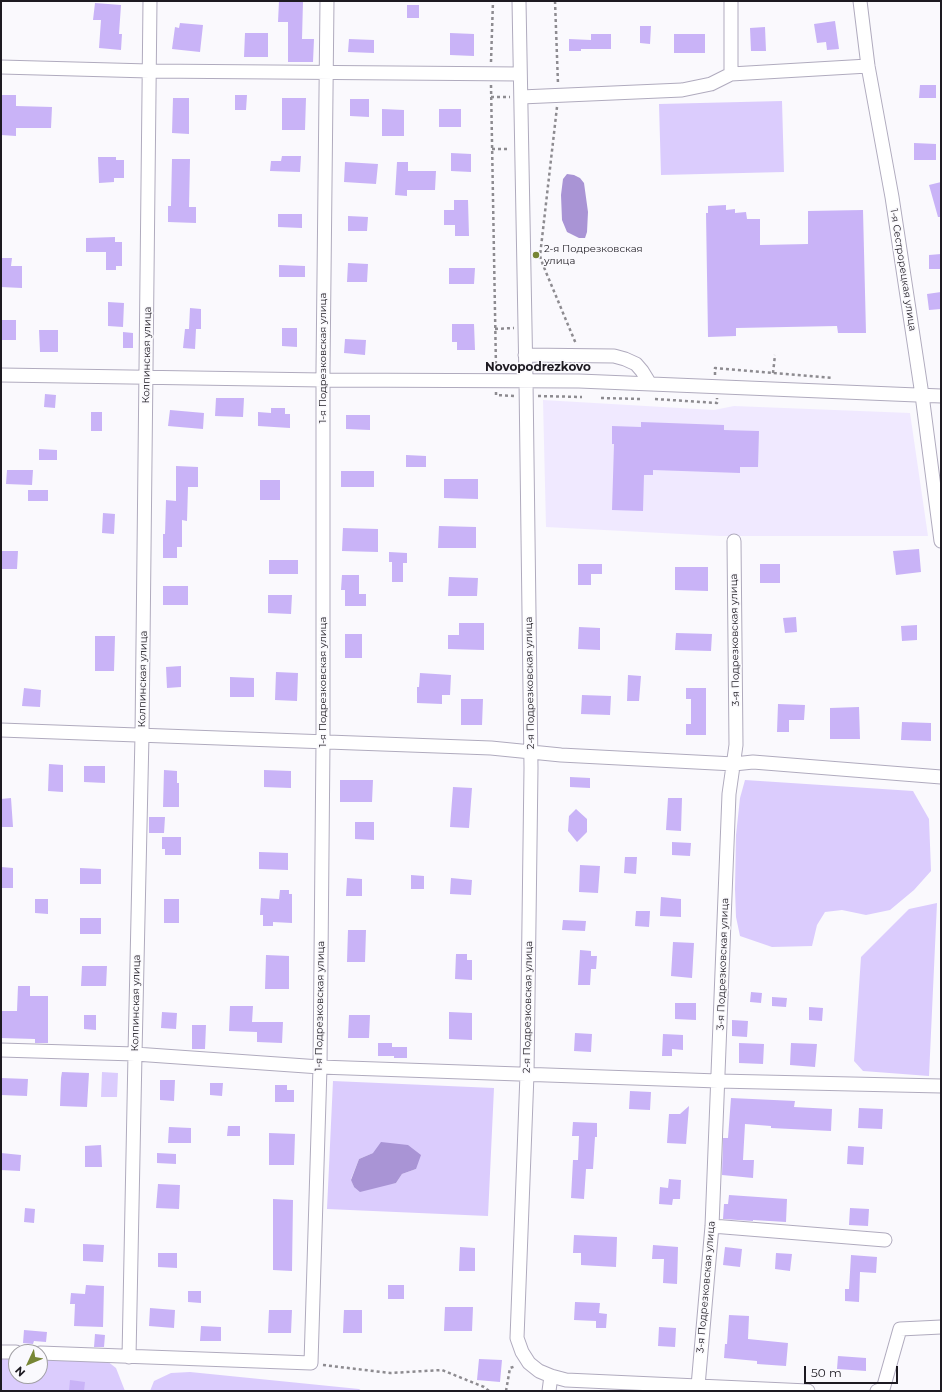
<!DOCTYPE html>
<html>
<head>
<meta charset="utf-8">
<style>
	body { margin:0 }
	#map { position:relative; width:942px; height:1392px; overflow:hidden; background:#faf9fd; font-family:Montserrat,sans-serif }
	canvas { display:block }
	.frame { position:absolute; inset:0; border:2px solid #1d1a21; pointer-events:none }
	.north { position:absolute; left:8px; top:1344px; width:40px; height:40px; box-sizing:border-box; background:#faf9fd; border:1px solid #a2a0a5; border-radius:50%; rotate:226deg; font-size:11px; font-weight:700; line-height:16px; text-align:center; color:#1d1a21 }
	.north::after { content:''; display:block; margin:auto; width:14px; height:18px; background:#778635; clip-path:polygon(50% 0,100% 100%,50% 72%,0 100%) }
	.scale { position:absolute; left:804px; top:1366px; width:94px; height:18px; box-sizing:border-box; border:2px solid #1d1a21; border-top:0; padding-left:5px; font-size:12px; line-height:14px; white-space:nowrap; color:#1d1a21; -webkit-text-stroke:3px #faf9fd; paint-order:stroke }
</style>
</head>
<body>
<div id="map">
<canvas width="942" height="1392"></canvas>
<div class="frame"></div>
<div class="north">N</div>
<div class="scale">50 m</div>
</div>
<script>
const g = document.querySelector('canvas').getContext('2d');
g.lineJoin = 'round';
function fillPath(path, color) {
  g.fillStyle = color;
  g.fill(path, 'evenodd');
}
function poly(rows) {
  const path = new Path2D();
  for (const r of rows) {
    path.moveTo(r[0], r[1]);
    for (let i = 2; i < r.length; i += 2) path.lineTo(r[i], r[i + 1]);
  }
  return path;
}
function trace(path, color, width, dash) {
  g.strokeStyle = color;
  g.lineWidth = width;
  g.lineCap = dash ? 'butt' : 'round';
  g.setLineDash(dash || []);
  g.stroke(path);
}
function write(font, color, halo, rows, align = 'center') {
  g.font = font + ' Montserrat,sans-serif';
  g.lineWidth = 3;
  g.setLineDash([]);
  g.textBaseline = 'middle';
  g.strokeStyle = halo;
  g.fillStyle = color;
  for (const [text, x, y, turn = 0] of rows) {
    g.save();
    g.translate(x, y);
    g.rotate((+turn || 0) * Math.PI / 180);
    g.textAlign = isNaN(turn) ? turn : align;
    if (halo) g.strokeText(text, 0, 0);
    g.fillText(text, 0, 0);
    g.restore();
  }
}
fillPath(poly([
	[543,400,714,410,734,406,910,413,928,536,720,536,546,527]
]), '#f0e9ff');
fillPath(poly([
	[782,101,784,172,661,175,659,104],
	[745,780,913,791,929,819,931,871,914,890,890,910,866,915,842,910,825,912,817,925,812,946,772,947,740,936,736,917,735,889,736,835,740,798],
	[937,903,929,1076,863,1071,854,1061,861,957,909,909],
	[102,1072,118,1073,117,1097,101,1097],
	[333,1081,494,1088,488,1216,327,1209],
	[373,1153,416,1169,402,1174,396,1183,354,1187,351,1179,359,1159],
	[1,1359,16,1359,16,1376,40,1376,40,1359,107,1361,116,1368,125,1391,1,1391],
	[190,1372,359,1389,362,1391,150,1391,154,1381,171,1373]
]), '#dbccfd');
fillPath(poly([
	[567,174,574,175,580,178,584,183,588,212,587,232,585,238,579,238,567,232,562,220,561,195,563,179],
	[381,1142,408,1145,421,1155,416,1169,402,1174,396,1183,360,1192,354,1187,351,1180,359,1159,373,1153]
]), '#a994d5');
fillPath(poly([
	[279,1,303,1,302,39,314,39,313,62,288,62,288,22,278,22],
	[95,3,121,5,119,34,122,34,121,50,99,48,101,20,93,20],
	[407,5,419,5,419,18,407,18],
	[835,21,839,49,827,50,826,42,817,43,814,24],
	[180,23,203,25,200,52,172,49,175,27,179,28],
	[640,26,651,26,650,44,640,43],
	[765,27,766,51,751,51,750,28],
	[245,33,268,33,268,57,244,57],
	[450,33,474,34,474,56,450,55],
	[591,34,611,34,611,49,581,49,581,51,569,51,569,39,591,40],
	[674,34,705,34,705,53,674,53],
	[349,39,374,40,374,53,348,52],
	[920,85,936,85,936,98,919,98],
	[1,95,16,95,16,106,52,107,51,128,16,128,16,136,1,135],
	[235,95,247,95,246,110,235,110],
	[173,98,189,98,189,134,172,133],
	[282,98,306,98,305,130,282,130],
	[350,99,369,99,369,117,350,116],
	[382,109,404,110,404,136,382,136],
	[439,109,461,109,461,127,439,127],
	[914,143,936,144,936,160,914,160],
	[451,153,471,154,471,172,451,171],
	[282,156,301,156,300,172,270,171,271,161,281,161],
	[98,157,116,157,116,160,124,160,124,178,114,178,114,182,99,183],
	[172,159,190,159,189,207,196,207,196,223,168,222,168,206,171,206],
	[345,162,378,164,376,184,344,182],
	[397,162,408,162,408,171,436,171,435,190,407,190,407,196,395,195],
	[941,182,941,217,938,217,929,185],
	[454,200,468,200,469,236,455,236,455,225,444,225,444,210,454,210],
	[726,205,726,210,735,209,735,213,746,212,747,219,760,219,760,245,808,244,808,211,863,210,866,333,838,333,837,326,736,328,736,336,708,337,706,213,708,213,708,206],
	[278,214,302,214,302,228,278,227],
	[348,216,368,217,367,231,348,231],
	[115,237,115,242,122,242,122,266,116,266,116,270,106,270,106,252,86,252,86,238],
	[941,254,941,269,929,269,929,255],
	[1,258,12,258,11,266,22,266,22,288,1,287],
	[348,263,368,264,367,282,347,282],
	[279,265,305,266,305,277,279,277],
	[449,268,475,268,474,284,449,284],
	[941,292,941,309,929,310,927,294],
	[108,302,124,303,123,327,108,326],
	[190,308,201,309,201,329,189,329],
	[1,320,16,320,16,340,1,340],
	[452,324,474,324,475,350,457,350,457,342,452,342],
	[282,328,297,328,297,347,282,346],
	[185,329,196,329,195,349,183,348],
	[39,330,58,330,58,352,40,352],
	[123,332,133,333,133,348,123,348],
	[345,339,366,340,365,355,344,353],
	[45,394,56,395,55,408,44,407],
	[216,398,244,398,243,417,215,416],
	[271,408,285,408,285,414,290,414,290,428,258,426,258,412,271,413],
	[170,410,204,413,203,429,168,426],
	[91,412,102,412,102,431,91,431],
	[346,415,370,415,370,430,346,429],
	[641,422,724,425,724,430,759,431,758,467,740,467,740,473,653,470,653,475,644,475,643,511,612,510,614,444,612,444,612,426,641,427],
	[39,449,57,450,57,460,39,460],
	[406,455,426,456,426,467,406,467],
	[176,466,198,467,198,487,188,487,187,521,182,520,182,547,177,547,177,558,163,558,163,534,165,534,166,500,176,501],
	[7,470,33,470,32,485,6,484],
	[341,471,374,471,374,487,341,487],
	[444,479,478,479,478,499,444,498],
	[260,480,280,480,280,500,260,500],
	[28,490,48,490,48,501,28,501],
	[103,513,115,514,114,534,102,533],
	[439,526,476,527,476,548,438,548],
	[343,528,378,529,378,552,342,551],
	[919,549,921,572,896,575,893,551],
	[1,551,18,551,17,569,1,569],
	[389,552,407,553,407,563,403,563,403,582,392,582,392,562,389,562],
	[269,560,298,560,298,574,269,574],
	[578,564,602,564,602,574,591,574,591,585,578,585],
	[760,564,780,564,780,583,760,583],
	[675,567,708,567,708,591,675,590],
	[342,575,359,575,359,594,366,594,366,606,345,606,345,590,341,590],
	[449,577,478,578,477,596,448,596],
	[163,586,188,586,188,605,163,605],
	[268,595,292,595,291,614,268,613],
	[796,617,797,632,785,633,783,618],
	[459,623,484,623,484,650,448,649,448,635,459,635],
	[917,625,917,640,902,641,901,626],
	[579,627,600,628,600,650,578,649],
	[676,633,712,634,711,651,675,650],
	[345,634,362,634,362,658,345,658],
	[95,636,115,636,114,671,95,671],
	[181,666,181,687,167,688,166,667],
	[276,672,298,673,297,701,275,700],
	[420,673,451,675,450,695,442,695,442,704,417,703,417,687,419,687],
	[628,675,641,676,639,701,627,701],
	[230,677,254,678,254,697,230,697],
	[24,688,41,690,40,707,22,706],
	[686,688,706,688,706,735,686,735,686,724,691,724,691,699,686,699],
	[582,695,611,696,610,715,581,714],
	[461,699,483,699,482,725,461,725],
	[778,704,805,705,804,720,789,720,789,732,777,732],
	[859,707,860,739,830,739,830,708],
	[902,722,931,723,931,741,901,740],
	[49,764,63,765,63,792,48,791],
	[84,766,105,766,105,783,84,782],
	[164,770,177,771,177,783,179,783,179,807,163,807],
	[264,770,291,771,291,788,264,787],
	[570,777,590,778,590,788,570,787],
	[340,780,373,780,372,802,340,802],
	[453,787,472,788,469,828,450,827],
	[11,798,13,827,1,827,1,799],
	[668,798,682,798,681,831,666,830],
	[576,809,587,819,587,832,577,842,568,831,569,816],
	[149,817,165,817,164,833,149,833],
	[355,822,374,822,374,840,355,839],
	[162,837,181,837,181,855,165,855,165,849,162,849],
	[672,842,691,843,690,856,672,855],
	[259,852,288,853,288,870,259,869],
	[625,857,637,857,636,874,624,873],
	[580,865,600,866,598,893,579,892],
	[1,867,13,868,13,888,1,888],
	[80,868,101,869,101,884,80,884],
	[411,875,424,876,424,889,411,889],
	[347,878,362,879,362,896,346,896],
	[451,878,472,880,471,895,450,894],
	[280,890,289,890,289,894,292,894,292,923,273,922,273,926,263,926,263,915,260,915,261,898,279,899],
	[661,897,681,899,681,917,660,916],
	[35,899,48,899,48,914,35,913],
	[164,899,179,899,179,923,164,923],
	[636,911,650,911,649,927,635,926],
	[80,918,101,918,101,934,80,934],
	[563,920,586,921,585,931,562,930],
	[348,930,366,930,365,962,347,962],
	[673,942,694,943,692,978,671,976],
	[580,950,591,951,591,956,597,956,596,969,591,969,590,985,578,985],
	[456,954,467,954,467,960,472,960,472,980,455,979],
	[266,955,289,956,289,989,265,989],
	[82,966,107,966,106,986,81,986],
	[18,986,30,986,30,996,48,996,48,1043,35,1043,35,1039,1,1038,1,1011,17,1011],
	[751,992,762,993,761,1003,750,1002],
	[772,997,787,998,786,1007,772,1006],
	[675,1003,696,1003,696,1020,675,1019],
	[230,1006,253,1006,252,1022,283,1022,282,1043,257,1042,257,1032,229,1031],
	[809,1007,823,1008,822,1021,809,1020],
	[162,1012,177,1013,176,1029,161,1028],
	[449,1012,472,1013,472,1040,449,1039],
	[84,1015,96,1015,96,1030,84,1029],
	[349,1015,370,1015,369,1038,348,1038],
	[732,1020,748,1021,747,1037,732,1036],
	[192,1025,206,1025,205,1049,192,1049],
	[575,1033,592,1034,591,1052,574,1051],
	[663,1034,683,1035,683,1050,672,1049,672,1056,662,1056],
	[378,1043,392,1043,392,1047,407,1047,407,1058,394,1058,394,1056,378,1056],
	[739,1043,764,1044,763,1064,739,1063],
	[791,1043,817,1044,815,1067,790,1065],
	[62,1072,89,1073,87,1107,60,1106,61,1078],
	[1,1078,28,1079,27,1096,1,1095],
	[160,1080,175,1080,174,1101,160,1100],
	[210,1083,223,1083,222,1096,210,1095],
	[275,1085,287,1085,287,1090,294,1090,294,1102,275,1102],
	[630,1091,651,1092,650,1110,629,1109],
	[731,1098,795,1101,794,1107,832,1109,831,1131,771,1128,771,1126,745,1124,743,1160,754,1160,753,1178,722,1175,723,1138,728,1138],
	[689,1106,686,1144,667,1143,669,1114,680,1114],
	[859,1108,883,1109,882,1129,858,1128],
	[573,1122,597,1123,597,1137,595,1137,593,1169,586,1169,584,1199,571,1198,573,1160,578,1160,579,1136,572,1136],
	[228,1126,240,1126,240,1136,227,1136],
	[169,1127,191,1128,191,1143,168,1143],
	[269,1133,295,1134,294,1165,269,1165],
	[101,1145,102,1167,85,1167,85,1146],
	[848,1146,864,1147,863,1165,847,1164],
	[1,1153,21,1155,20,1171,1,1170],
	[157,1153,176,1154,176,1164,157,1163],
	[669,1179,681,1180,680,1199,673,1199,672,1205,659,1204,660,1187,668,1188],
	[158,1184,180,1185,179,1209,156,1208],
	[729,1195,787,1199,786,1222,753,1220,753,1221,723,1219,724,1204,728,1204],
	[273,1199,293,1200,292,1271,273,1270],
	[25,1208,35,1209,34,1223,24,1222],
	[850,1208,869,1209,868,1226,849,1225],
	[574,1235,617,1237,616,1267,581,1265,581,1253,573,1253],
	[83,1244,104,1245,103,1262,83,1261],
	[653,1245,678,1247,677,1284,663,1283,664,1259,652,1259],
	[460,1247,475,1248,475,1271,459,1271],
	[725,1247,742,1249,740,1267,723,1265],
	[158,1253,177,1253,177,1268,158,1267],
	[776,1253,792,1254,790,1271,775,1269],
	[851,1255,877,1257,876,1273,860,1272,859,1302,845,1301,845,1289,849,1289],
	[86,1285,104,1286,103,1327,74,1326,75,1304,70,1304,71,1293,85,1294],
	[388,1285,404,1285,404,1299,388,1299],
	[188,1291,201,1291,201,1303,188,1302],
	[575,1302,600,1303,599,1313,607,1314,606,1328,596,1328,596,1321,574,1320],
	[445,1307,473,1307,472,1331,444,1331],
	[150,1308,175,1310,174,1328,149,1326],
	[269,1310,292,1310,291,1333,268,1333],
	[344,1310,362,1310,362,1333,343,1333],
	[729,1315,749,1316,748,1339,788,1343,786,1366,757,1364,757,1361,724,1358,725,1344,727,1344],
	[201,1326,221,1327,221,1341,200,1341],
	[659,1327,676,1328,675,1347,658,1346],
	[24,1330,47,1332,46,1342,34,1341,33,1344,23,1343],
	[95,1334,105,1335,104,1347,94,1347],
	[838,1356,866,1358,866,1371,837,1369],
	[479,1359,502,1360,500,1382,477,1380],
	[70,1380,85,1382,84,1391,69,1391]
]), '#c9b3f7');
const minor = poly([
	[519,1,526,381,531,768,527,1074,517,1338,522,1352,529,1363,539,1371,551,1376,566,1380,808,1391],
	[731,1,731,74],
	[860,1,868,66,892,197,922,395,941,541],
	[1,67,149,71,520,74],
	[521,97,682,90,711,84,731,74,868,66],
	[525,355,614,356,625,359,636,364,642,371,650,384],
	[1,375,323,380,579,381,941,396],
	[1,730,491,748,561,755,734,764,753,762,941,777],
	[1,1050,135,1054,320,1067,718,1081,941,1086],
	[712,1226,885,1240],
	[1,1352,16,1352],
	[40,1353,311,1363,320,1067,323,742,323,368,327,1],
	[129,1357,135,1054,142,735,150,1],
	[698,1386,712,1226,729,794,736,745,734,541],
	[549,1391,551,1376],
	[877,1391,883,1389,900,1329,941,1327]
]);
trace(minor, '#b0abbe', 15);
trace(poly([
	[555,1,558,84],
	[491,62,493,1],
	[491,85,496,368],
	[491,97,510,97],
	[557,107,540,256,543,265,576,344],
	[492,149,510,149],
	[495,329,514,328],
	[773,373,775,355],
	[715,375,715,368,833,378],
	[496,392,496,395,515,396],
	[538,396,582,397],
	[601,398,641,399],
	[655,399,717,403,717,398],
	[323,1365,390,1373,442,1370,484,1387,489,1391],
	[506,1391,510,1368,516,1366]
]), '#8d8b90', 2.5, [3, 3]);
trace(minor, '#fff', 13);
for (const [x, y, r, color] of [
	[536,255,4,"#778635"]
]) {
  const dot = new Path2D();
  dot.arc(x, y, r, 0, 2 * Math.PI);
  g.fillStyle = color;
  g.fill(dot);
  trace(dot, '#faf9fd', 1.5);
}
write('10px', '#1d1a21', '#faf9fd', [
	["2-я Подрезковская",544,249],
	["улица",544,261]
], 'left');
write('10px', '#1d1a21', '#faf9fd', [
	["1-я Сестрорецкая улица",903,270,81],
	["Колпинская улица",147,355,-89],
	["1-я Подрезковская улица",323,358,-90],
	["3-я Подрезковская улица",735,640,-91],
	["Колпинская улица",143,679,-89],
	["1-я Подрезковская улица",323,682,-90],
	["2-я Подрезковская улица",530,683,-91],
	["3-я Подрезковская улица",723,964,-88],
	["Колпинская улица",136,1003,-89],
	["1-я Подрезковская улица",320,1006,-89],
	["2-я Подрезковская улица",528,1007,-89],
	["3-я Подрезковская улица",706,1287,-85]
]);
write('bold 12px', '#1d1a21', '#faf9fd', [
	["Novopodrezkovo",538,367]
]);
</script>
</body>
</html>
